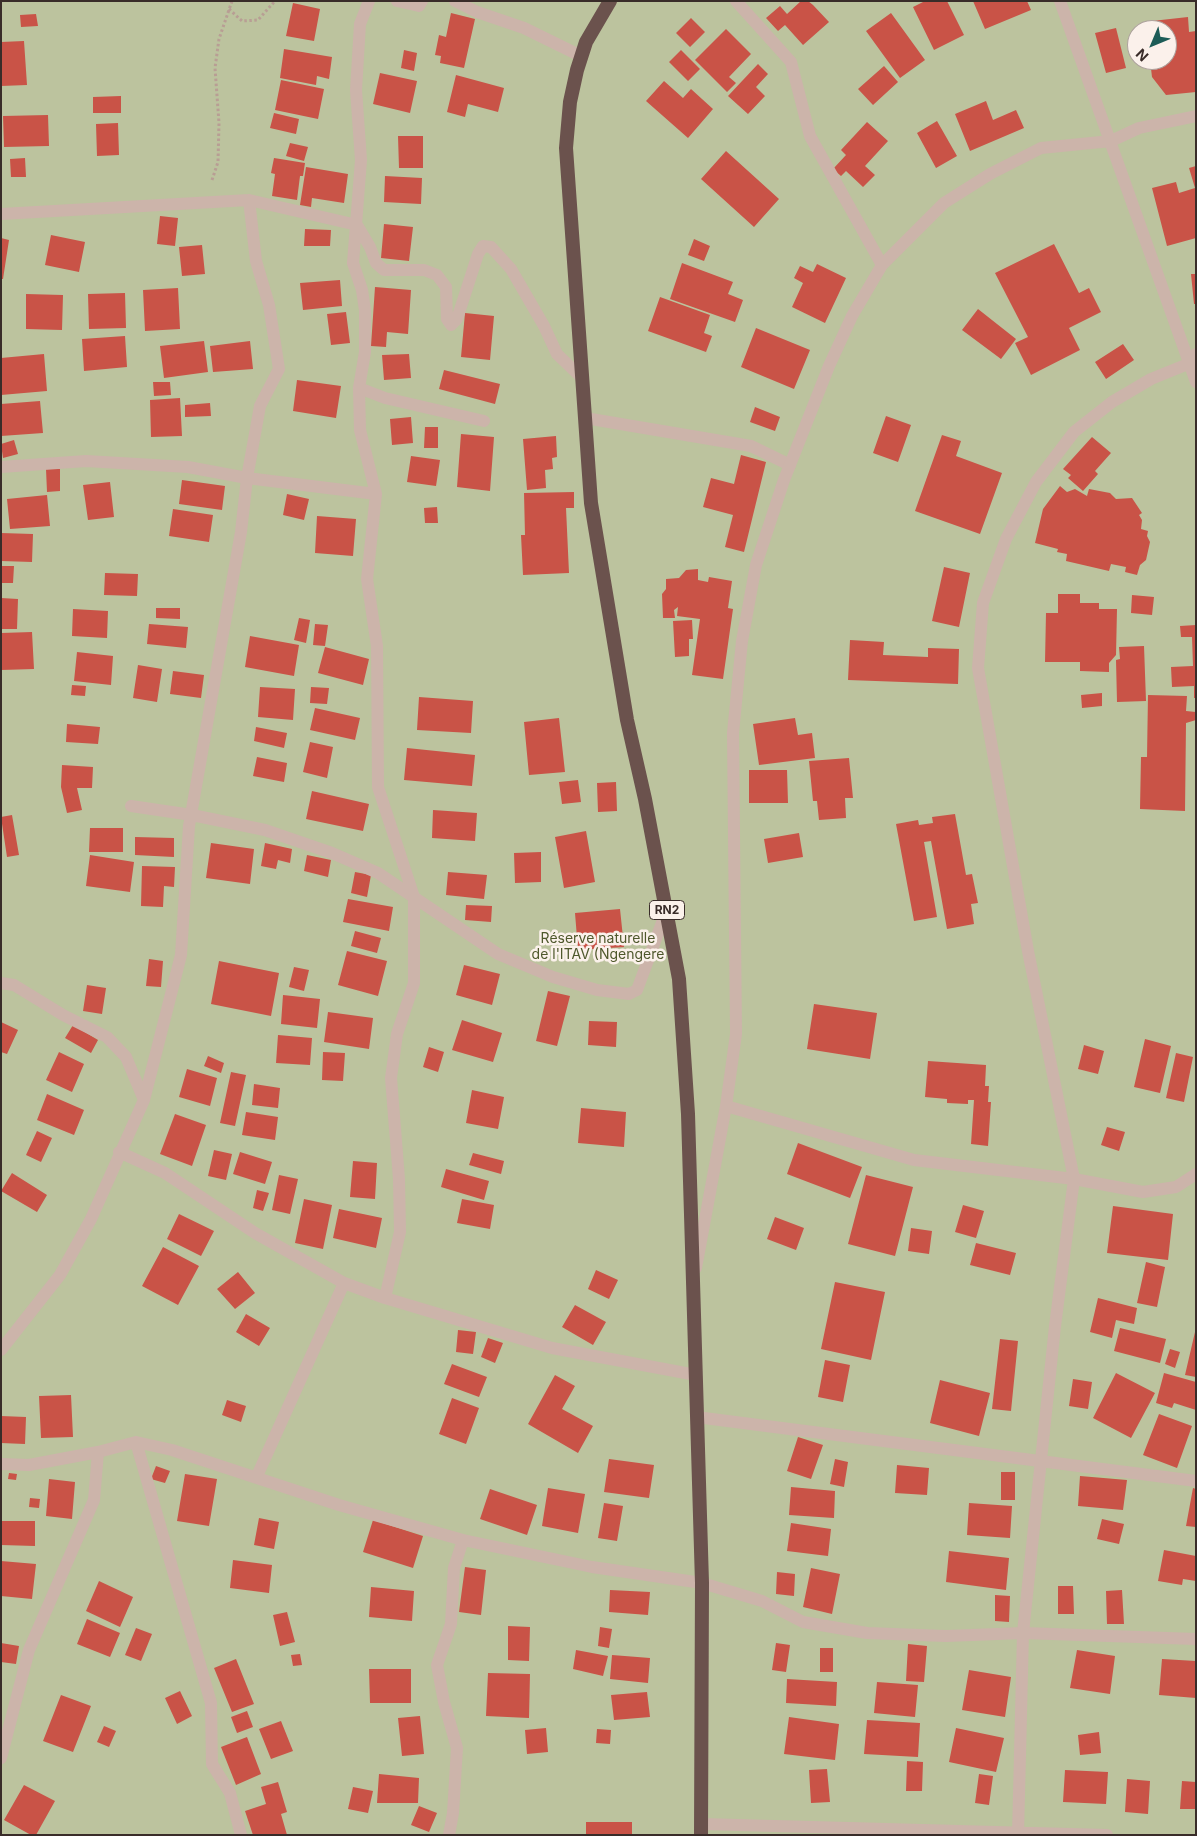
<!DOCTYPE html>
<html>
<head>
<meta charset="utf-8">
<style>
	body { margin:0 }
	#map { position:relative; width:1197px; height:1836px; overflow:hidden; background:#f3e6de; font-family:Inter,sans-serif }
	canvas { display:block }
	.frame { position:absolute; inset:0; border:2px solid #392c29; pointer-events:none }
	.north { position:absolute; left:1127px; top:20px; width:50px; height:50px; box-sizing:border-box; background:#fbf1eb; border:1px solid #ada29d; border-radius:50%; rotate:225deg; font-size:14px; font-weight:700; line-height:20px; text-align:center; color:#392c29 }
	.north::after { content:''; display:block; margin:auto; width:18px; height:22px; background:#1d5c57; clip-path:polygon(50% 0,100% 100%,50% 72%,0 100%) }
</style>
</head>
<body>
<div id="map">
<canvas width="1197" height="1836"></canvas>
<div class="frame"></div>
<div class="north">N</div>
</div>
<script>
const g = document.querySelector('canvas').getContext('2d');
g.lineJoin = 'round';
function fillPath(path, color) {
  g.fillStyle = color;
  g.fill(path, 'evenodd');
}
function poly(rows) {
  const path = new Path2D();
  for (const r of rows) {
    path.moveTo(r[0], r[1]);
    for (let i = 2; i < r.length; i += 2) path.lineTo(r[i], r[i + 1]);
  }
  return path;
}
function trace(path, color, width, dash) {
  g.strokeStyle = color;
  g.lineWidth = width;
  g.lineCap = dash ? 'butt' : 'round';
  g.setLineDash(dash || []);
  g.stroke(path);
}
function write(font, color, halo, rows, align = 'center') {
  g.font = font + ' Inter,sans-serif';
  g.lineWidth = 5;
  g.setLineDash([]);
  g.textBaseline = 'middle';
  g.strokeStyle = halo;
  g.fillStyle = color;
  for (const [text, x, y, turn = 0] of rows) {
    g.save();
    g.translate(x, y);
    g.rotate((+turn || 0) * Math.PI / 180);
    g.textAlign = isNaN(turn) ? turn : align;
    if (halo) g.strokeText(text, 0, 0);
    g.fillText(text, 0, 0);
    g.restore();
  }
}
fillPath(poly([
	[1,1,1196,1,1196,1835,1,1835],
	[1137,30,1167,30,1167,60,1137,60]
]), '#bcc39e');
fillPath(poly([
	[801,1,808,1,813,5,829,22,803,45,785,25,778,31,766,18,780,6,787,14],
	[925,1,947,1,964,35,934,50,913,7],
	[973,1,1027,1,1031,10,985,29],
	[293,3,320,9,314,41,286,36],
	[451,13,475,19,464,68,440,63,441,56,435,55,439,35,446,37],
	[891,13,925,60,900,78,866,31],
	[36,14,38,26,21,27,20,15],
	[1188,17,1189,32,1196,31,1196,92,1166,95,1152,77,1150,60,1167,60,1167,30,1153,30,1152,21],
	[691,18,705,32,690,47,676,33],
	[1116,28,1126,68,1106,73,1095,33],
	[726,29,751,54,729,77,736,83,727,92,695,60],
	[24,41,27,85,1,86,1,42],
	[284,49,332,57,329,79,317,76,316,85,280,78],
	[404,50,417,53,414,71,401,68],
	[681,50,700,69,688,81,669,62],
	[758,64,768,74,756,87,765,96,748,114,728,96],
	[884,66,898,82,873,105,858,89],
	[380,73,417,81,410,113,373,104],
	[456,75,504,88,498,112,468,104,465,117,447,112],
	[281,80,324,89,318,119,275,110],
	[664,81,683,98,691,89,713,109,688,138,646,101],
	[121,96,121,113,93,113,93,97],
	[986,101,993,120,1016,110,1024,128,970,151,955,114],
	[274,113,299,119,296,134,270,128],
	[48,115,49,146,4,147,3,116],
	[937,121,957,156,936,168,917,133],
	[867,122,888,141,865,166,875,175,863,187,846,171,841,176,833,169,846,155,841,150],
	[118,123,119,155,97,156,96,124],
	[398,136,423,136,423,168,399,168],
	[290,143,308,147,304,161,286,156],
	[726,151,779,199,754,227,701,179],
	[25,158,26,177,11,177,10,159],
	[274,158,305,163,303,176,300,176,297,200,272,196,275,174,271,173],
	[1196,166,1196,238,1167,246,1152,188,1176,182,1179,193,1195,188,1189,168],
	[306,167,348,174,344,203,312,198,311,207,300,205],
	[385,176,422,178,421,204,384,202],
	[160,216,178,218,175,246,157,244],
	[384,224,413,227,409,261,381,258],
	[305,229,331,230,330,246,304,246],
	[51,235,85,242,79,272,45,265],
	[1,238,9,240,3,279,1,279],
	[694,239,710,246,704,261,688,255],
	[1054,244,1079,293,1089,288,1101,312,1069,328,1080,350,1031,375,1015,343,1028,337,995,273],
	[202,245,205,274,182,276,179,247],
	[682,263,733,282,728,294,743,300,735,322,670,299],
	[817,264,846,278,825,323,792,307,803,283,794,278,800,266,813,272],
	[1191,274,1196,274,1196,304,1194,304],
	[340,280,342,306,303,310,300,283],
	[375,287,411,290,408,334,387,332,386,347,371,346],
	[178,288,180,329,145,331,143,290],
	[125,293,126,328,89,329,88,294],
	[26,294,63,295,62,330,26,329],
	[660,297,710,315,704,333,712,336,706,352,648,331],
	[978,309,1016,339,1001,359,962,330],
	[346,312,350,343,331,345,327,314],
	[465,313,494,316,490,360,461,357],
	[756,328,810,350,794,389,741,367],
	[125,336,127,367,84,371,82,339],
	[204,341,208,372,164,378,160,346],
	[250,341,253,369,213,372,210,346],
	[1123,344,1134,360,1106,379,1095,362],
	[44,354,47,391,1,395,1,358],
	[409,354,411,378,384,380,382,355],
	[444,370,500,384,495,404,439,389],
	[297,380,341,386,336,418,293,411],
	[153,382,170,382,171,395,154,396],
	[180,398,182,436,151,437,150,400],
	[40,401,43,433,1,436,1,404],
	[210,403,211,416,185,417,185,405],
	[755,407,780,417,775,431,750,422],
	[886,416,911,425,898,462,873,453],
	[411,417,413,443,392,445,390,419],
	[425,427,438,427,438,448,424,448],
	[461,434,494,437,490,491,457,487],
	[942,435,961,441,956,456,1002,473,980,534,915,511],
	[556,436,557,457,552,458,553,469,545,470,546,488,527,490,523,439],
	[1092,437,1111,453,1095,471,1098,474,1083,491,1068,478,1071,475,1063,469],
	[14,440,18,454,3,458,1,444],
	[741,455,766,462,744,552,725,547,733,515,703,507,711,478,734,484],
	[411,456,440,460,436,486,407,482],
	[46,469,60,469,60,491,47,492],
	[182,480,225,486,222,510,179,504],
	[110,482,114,517,88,520,83,485],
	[1060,486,1067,492,1075,489,1087,496,1089,489,1110,493,1116,499,1132,498,1142,513,1139,515,1142,520,1141,529,1148,531,1147,536,1150,542,1146,560,1140,565,1137,575,1125,572,1126,567,1111,564,1109,571,1066,561,1067,554,1057,552,1058,549,1035,543,1043,509],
	[574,492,574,508,566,508,569,573,523,575,521,535,525,535,524,493],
	[287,494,309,499,304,520,283,515],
	[47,495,50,526,10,529,7,499],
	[437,507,438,523,425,523,424,508],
	[173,509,213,515,209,542,169,536],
	[317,516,356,519,353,556,315,553],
	[1,533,33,534,32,562,1,561],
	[1,566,14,566,13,583,1,583],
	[944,567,970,573,959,627,932,621],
	[698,569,698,580,708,582,709,577,732,581,728,608,733,609,723,679,692,675,700,619,677,616,678,607,674,610,675,618,663,618,662,594,666,589,666,579,679,578,686,570],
	[105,573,138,574,137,596,104,595],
	[1058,594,1080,594,1080,603,1099,603,1099,609,1117,609,1116,655,1109,663,1109,672,1080,671,1080,662,1045,662,1046,613,1058,613],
	[1132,595,1154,597,1152,615,1131,613],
	[1,598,18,599,17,629,1,629],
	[156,608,180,608,180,619,156,618],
	[73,609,108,611,107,638,72,636],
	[299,618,310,620,306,643,294,640],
	[692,620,693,639,689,639,689,656,675,657,673,621],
	[149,624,188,627,186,648,147,644],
	[315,624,328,625,325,646,313,645],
	[1196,625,1196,698,1194,698,1194,686,1172,687,1171,667,1193,666,1192,637,1181,637,1180,626],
	[32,632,34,669,1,670,1,633],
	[250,636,299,645,294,676,245,667],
	[850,640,884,642,883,655,928,657,928,648,959,649,958,684,848,680],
	[1144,646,1146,701,1117,702,1116,660,1120,659,1119,647],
	[325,647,369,659,363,685,318,673],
	[77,652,113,656,111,685,74,681],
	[138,665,162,669,157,702,133,698],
	[173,671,204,675,201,698,170,694],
	[72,685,86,686,85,696,71,695],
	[260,687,295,689,293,720,258,717],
	[311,687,329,688,327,704,310,703],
	[1102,693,1102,706,1082,708,1081,695],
	[1148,695,1187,696,1186,711,1196,712,1196,720,1186,723,1185,811,1140,809,1141,757,1147,757],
	[419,697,473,701,471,733,417,730],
	[315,708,360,718,355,740,310,730],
	[559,718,565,772,529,775,524,722],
	[795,718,798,735,812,733,815,758,759,765,753,724],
	[67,724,100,727,98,744,66,742],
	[256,727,287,733,284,748,254,741],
	[310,742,333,747,327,778,303,772],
	[407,748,475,755,472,786,404,780],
	[257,757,287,763,284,782,253,776],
	[849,758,853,798,845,798,846,818,819,820,817,801,813,801,809,761],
	[62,765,93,767,92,788,77,788,82,810,67,813,61,787],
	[749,770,787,770,788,803,749,803],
	[578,780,581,802,562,804,559,782],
	[616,782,617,811,598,812,597,783],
	[312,791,369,804,363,831,306,819],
	[433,810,477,813,475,841,432,838],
	[955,814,966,875,972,874,978,903,971,904,974,924,947,929,931,841,924,842,937,917,914,921,896,824,918,820,919,825,933,823,932,817],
	[12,815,19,855,7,857,1,817],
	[90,828,123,828,123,852,89,852],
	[586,831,595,882,564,888,555,837],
	[799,833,803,857,768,863,764,839],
	[135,837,174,838,174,857,135,855],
	[211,843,254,849,250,884,206,878],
	[265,843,292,849,290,863,278,860,276,869,261,866],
	[541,852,541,882,515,883,514,853],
	[90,855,134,862,130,892,86,886],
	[307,855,331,860,328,877,304,871],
	[142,866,175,867,174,887,164,886,163,907,141,906],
	[355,872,371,875,367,897,351,893],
	[448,872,487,875,484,899,446,895],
	[348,899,393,907,389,931,343,922],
	[466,905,492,906,491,922,465,920],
	[620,909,624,947,578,950,575,913],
	[355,931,381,938,377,953,351,946],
	[347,951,387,961,378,996,338,985],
	[149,959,163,961,161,987,146,986],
	[219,961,279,973,271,1016,211,1004],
	[464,965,500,974,492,1005,456,995],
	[294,967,309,970,304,991,289,987],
	[87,985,106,988,102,1014,83,1011],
	[548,991,570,996,557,1046,536,1041],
	[283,995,320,999,317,1028,281,1024],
	[814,1004,877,1013,870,1059,807,1049],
	[328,1012,373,1018,369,1049,324,1042],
	[462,1020,502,1033,493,1062,452,1050],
	[589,1021,617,1022,616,1047,588,1045],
	[1,1022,18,1030,7,1054,1,1052],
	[73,1025,98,1040,91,1053,65,1038],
	[278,1035,312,1038,310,1065,276,1063],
	[1145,1039,1171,1046,1160,1093,1134,1087],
	[1084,1045,1104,1051,1098,1074,1078,1069],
	[429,1047,444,1052,438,1072,423,1067],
	[59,1052,84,1064,72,1092,46,1080],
	[323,1052,345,1053,343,1081,322,1080],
	[1176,1053,1193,1057,1184,1102,1166,1098],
	[208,1056,224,1063,221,1073,204,1066],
	[928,1061,986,1065,985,1086,989,1086,988,1102,991,1102,988,1146,971,1144,974,1100,968,1100,968,1104,947,1103,947,1099,925,1097],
	[187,1069,217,1078,210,1106,179,1097],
	[231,1072,246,1075,235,1126,220,1123],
	[254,1084,280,1088,278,1108,252,1105],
	[472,1090,504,1097,498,1129,466,1123],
	[47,1094,84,1110,74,1135,37,1120],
	[581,1108,626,1112,624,1147,578,1143],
	[246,1112,278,1117,275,1140,242,1135],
	[175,1114,206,1125,192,1166,160,1154],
	[1107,1127,1125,1132,1119,1151,1101,1145],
	[37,1131,52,1138,41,1162,26,1155],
	[798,1143,862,1167,850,1198,787,1174],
	[214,1150,232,1154,226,1180,208,1176],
	[240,1152,272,1162,265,1184,233,1174],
	[473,1153,504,1161,501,1174,469,1165],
	[353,1161,377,1163,375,1199,350,1197],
	[446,1169,489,1181,484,1200,441,1187],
	[12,1173,47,1195,37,1212,1,1191],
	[279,1175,298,1179,290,1214,272,1210],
	[866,1175,913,1187,895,1256,848,1244],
	[257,1190,269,1193,263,1211,253,1208],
	[304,1199,332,1205,323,1249,295,1243],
	[462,1199,494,1205,490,1229,457,1223],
	[963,1205,984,1211,976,1238,955,1232],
	[1113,1206,1173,1214,1168,1260,1107,1253],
	[339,1209,382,1218,376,1248,333,1238],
	[179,1214,214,1231,201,1256,167,1239],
	[775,1217,804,1228,796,1250,767,1239],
	[911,1228,932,1231,929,1254,908,1251],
	[976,1243,1016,1253,1010,1275,970,1265],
	[163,1247,199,1266,178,1305,142,1286],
	[1146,1262,1165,1267,1157,1307,1137,1303],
	[596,1270,618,1280,609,1299,588,1289],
	[238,1272,255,1293,235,1309,217,1289],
	[835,1282,885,1292,871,1360,821,1349],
	[1098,1298,1137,1308,1134,1324,1116,1320,1112,1338,1090,1332],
	[575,1305,606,1322,593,1345,562,1327],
	[246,1314,270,1328,259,1346,236,1332],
	[1120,1328,1166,1339,1160,1363,1114,1351],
	[458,1330,476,1332,473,1354,456,1352],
	[1195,1332,1196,1332,1196,1377,1185,1375],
	[488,1338,503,1343,495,1363,481,1357],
	[1000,1339,1018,1341,1011,1411,992,1409],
	[1170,1349,1180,1352,1175,1368,1165,1364],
	[825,1360,850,1365,843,1402,818,1397],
	[452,1364,487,1377,479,1397,444,1384],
	[1116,1373,1155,1393,1131,1438,1093,1418],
	[1164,1373,1196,1382,1196,1410,1174,1403,1172,1408,1156,1403],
	[555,1375,575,1386,562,1409,593,1426,578,1453,528,1424],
	[1073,1379,1092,1382,1088,1409,1069,1406],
	[940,1380,990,1393,979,1436,930,1423],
	[71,1395,73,1437,41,1438,39,1396],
	[452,1398,479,1408,466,1444,439,1434],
	[227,1400,246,1406,241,1422,222,1415],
	[1159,1414,1192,1426,1177,1468,1143,1455],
	[1,1416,26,1417,25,1444,1,1443],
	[798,1437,823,1445,811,1479,787,1471],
	[609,1459,654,1465,649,1498,604,1492],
	[835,1459,848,1462,844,1487,830,1484],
	[897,1465,929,1468,927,1495,895,1493],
	[156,1466,170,1471,165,1483,151,1479],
	[1001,1472,1015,1472,1015,1500,1001,1500],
	[9,1473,17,1474,16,1480,8,1479],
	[185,1474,217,1479,209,1526,177,1521],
	[1080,1476,1127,1480,1123,1510,1078,1506],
	[49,1479,75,1482,72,1519,46,1516],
	[791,1487,835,1491,834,1518,789,1515],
	[548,1488,585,1494,578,1533,542,1526],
	[1193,1488,1196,1489,1196,1527,1186,1526],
	[490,1489,537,1505,527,1535,480,1519],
	[30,1498,40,1499,39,1508,29,1507],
	[604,1503,623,1506,617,1541,598,1538],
	[969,1503,1012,1506,1010,1538,967,1535],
	[259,1518,279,1522,274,1549,254,1545],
	[1102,1519,1124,1524,1119,1544,1097,1539],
	[373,1520,423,1536,413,1568,363,1552],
	[1,1521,35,1521,35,1546,1,1545],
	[791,1523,831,1529,828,1556,787,1551],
	[1164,1550,1196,1556,1196,1581,1183,1579,1182,1585,1158,1581],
	[949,1551,1009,1558,1006,1590,946,1582],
	[233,1560,272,1565,269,1593,230,1588],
	[1,1561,36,1564,32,1599,1,1596],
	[465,1567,486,1570,481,1615,459,1612],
	[811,1568,840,1574,832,1614,803,1607],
	[777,1572,795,1574,794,1596,776,1594],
	[99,1581,133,1597,120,1627,86,1611],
	[1058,1586,1073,1586,1074,1614,1058,1614],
	[371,1587,414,1591,412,1621,369,1617],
	[610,1590,650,1592,648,1615,609,1612],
	[1122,1590,1124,1624,1107,1624,1106,1591],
	[995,1595,1010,1596,1009,1622,995,1621],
	[287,1612,295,1642,280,1646,273,1615],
	[87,1619,120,1633,110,1657,77,1644],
	[508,1626,530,1627,529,1661,508,1660],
	[600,1627,612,1629,609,1648,598,1646],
	[136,1628,152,1634,141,1661,125,1655],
	[1,1643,19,1646,16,1664,1,1662],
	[776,1643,790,1645,786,1672,772,1670],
	[908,1644,927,1646,924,1682,906,1681],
	[820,1648,833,1648,833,1672,820,1672],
	[576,1650,608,1656,603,1676,573,1669],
	[1077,1650,1115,1656,1110,1694,1070,1688],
	[300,1654,302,1665,293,1666,291,1655],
	[612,1655,650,1658,648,1683,610,1679],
	[236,1659,254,1704,232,1712,214,1668],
	[1162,1659,1196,1661,1196,1698,1159,1695],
	[369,1669,411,1669,411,1703,370,1703],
	[969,1670,1011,1677,1005,1717,962,1710],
	[488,1673,530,1674,529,1718,486,1716],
	[787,1679,837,1682,836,1706,786,1703],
	[877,1682,918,1685,915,1717,874,1713],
	[180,1691,192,1716,177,1724,165,1698],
	[647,1692,650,1717,614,1720,611,1695],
	[61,1695,91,1706,73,1752,43,1741],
	[247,1711,253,1727,237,1733,231,1717],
	[420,1716,424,1754,402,1756,398,1718],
	[789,1717,839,1724,835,1760,784,1754],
	[867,1720,920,1723,918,1757,864,1754],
	[281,1721,293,1751,271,1759,259,1729],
	[104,1726,116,1731,109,1747,97,1742],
	[546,1728,548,1752,527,1754,525,1730],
	[956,1728,1004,1738,996,1772,949,1762],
	[597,1729,611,1730,610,1744,596,1743],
	[1099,1732,1101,1753,1080,1755,1078,1735],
	[247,1737,261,1774,236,1785,221,1747],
	[907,1761,923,1762,922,1791,906,1791],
	[827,1769,830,1802,811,1803,809,1770],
	[1065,1770,1108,1772,1106,1804,1063,1802],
	[379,1774,419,1778,418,1803,377,1803],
	[979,1774,993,1776,989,1805,975,1803],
	[1127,1779,1150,1781,1148,1814,1125,1812],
	[1182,1781,1196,1782,1196,1809,1180,1809],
	[278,1782,287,1812,281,1814,287,1835,253,1835,245,1811,266,1804,261,1787],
	[24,1785,55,1801,36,1835,31,1835,4,1820],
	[353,1787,373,1791,368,1813,348,1809],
	[419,1806,437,1813,429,1832,411,1825],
	[586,1822,632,1822,632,1835,586,1835]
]), '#c95347');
trace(poly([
	[229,9,242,21,258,20,275,1],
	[212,180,218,162,219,123,215,68,219,39,232,1]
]), '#b89e94', 3, [2.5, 2.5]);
trace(poly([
	[397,1,419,6,422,1],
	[455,1,477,12,524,28,581,56],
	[585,418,751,446,790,465]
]), '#ccb4aa', 12);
trace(poly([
	[369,1,360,24,356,90,361,160,353,263,362,290,365,310,365,352,359,388,360,430,376,494,367,579,377,646,378,787,414,897,414,983,397,1034,391,1078,399,1179,400,1232,385,1298],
	[736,1,791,62,810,136,882,265],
	[1060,1,1196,382],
	[1,214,249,200,357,225,370,247,376,263,384,270,424,270,437,275,446,287,447,319,451,325,457,319,478,254,483,246,491,247,511,269,544,326,557,354,583,379],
	[359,388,385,398,484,421],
	[1,467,86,461,188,467,247,478,376,494],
	[131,806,192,815,265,830,332,853,378,873,498,954,553,977,597,990,629,994,637,990,667,909],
	[1,983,14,985,63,1015,107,1037,126,1057,144,1100],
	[726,1106,914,1160,1074,1179,1143,1192,1176,1187,1196,1174],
	[119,1152,165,1173,255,1233,344,1283,385,1298,552,1348,696,1375],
	[696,1268,726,1106,736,1034,733,733,742,641,756,565,784,480,829,366,852,316,882,265,944,203,990,174,1041,148,1111,141,1139,128,1196,116],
	[1,1350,60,1275,91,1219,144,1100,181,955,189,826,241,532,247,478,260,406,279,369,269,305,256,261,249,200],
	[696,1417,1196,1481],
	[136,1442,211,1703,212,1764,230,1793,241,1835],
	[1,1464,29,1465,98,1452,136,1442,172,1450,339,1505,463,1540,592,1567,702,1583,762,1601,803,1622,867,1633,946,1636,1023,1633,1196,1639],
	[257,1476,344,1283],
	[1,1758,29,1650,94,1500,98,1452],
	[701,1824,1107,1835],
	[449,1835,453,1813,457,1748,444,1702,437,1665,451,1624,454,1568,463,1540],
	[1018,1835,1023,1633,1055,1326,1074,1179,1028,951,978,668,983,603,1006,539,1036,482,1074,432,1112,402,1151,379,1188,364,1196,354]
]), '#ccb4aa', 12);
trace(poly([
	[610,1,586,42,577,70,570,102,566,148,591,503,627,720,645,799,679,979,688,1114,702,1583,701,1835]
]), '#6b524d', 14);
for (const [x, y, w] of [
	[667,910,35]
]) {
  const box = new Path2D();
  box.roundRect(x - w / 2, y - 9.5, w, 19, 4);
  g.fillStyle = '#fbf1eb';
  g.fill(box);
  trace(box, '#392c29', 1);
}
write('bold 12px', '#392c29', null, [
	["RN2",667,910]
]);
write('14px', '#4f582c', '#fbf1eb', [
	["Réserve naturelle",598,939],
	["de l'ITAV (Ngengere",598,955]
]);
</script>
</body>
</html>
